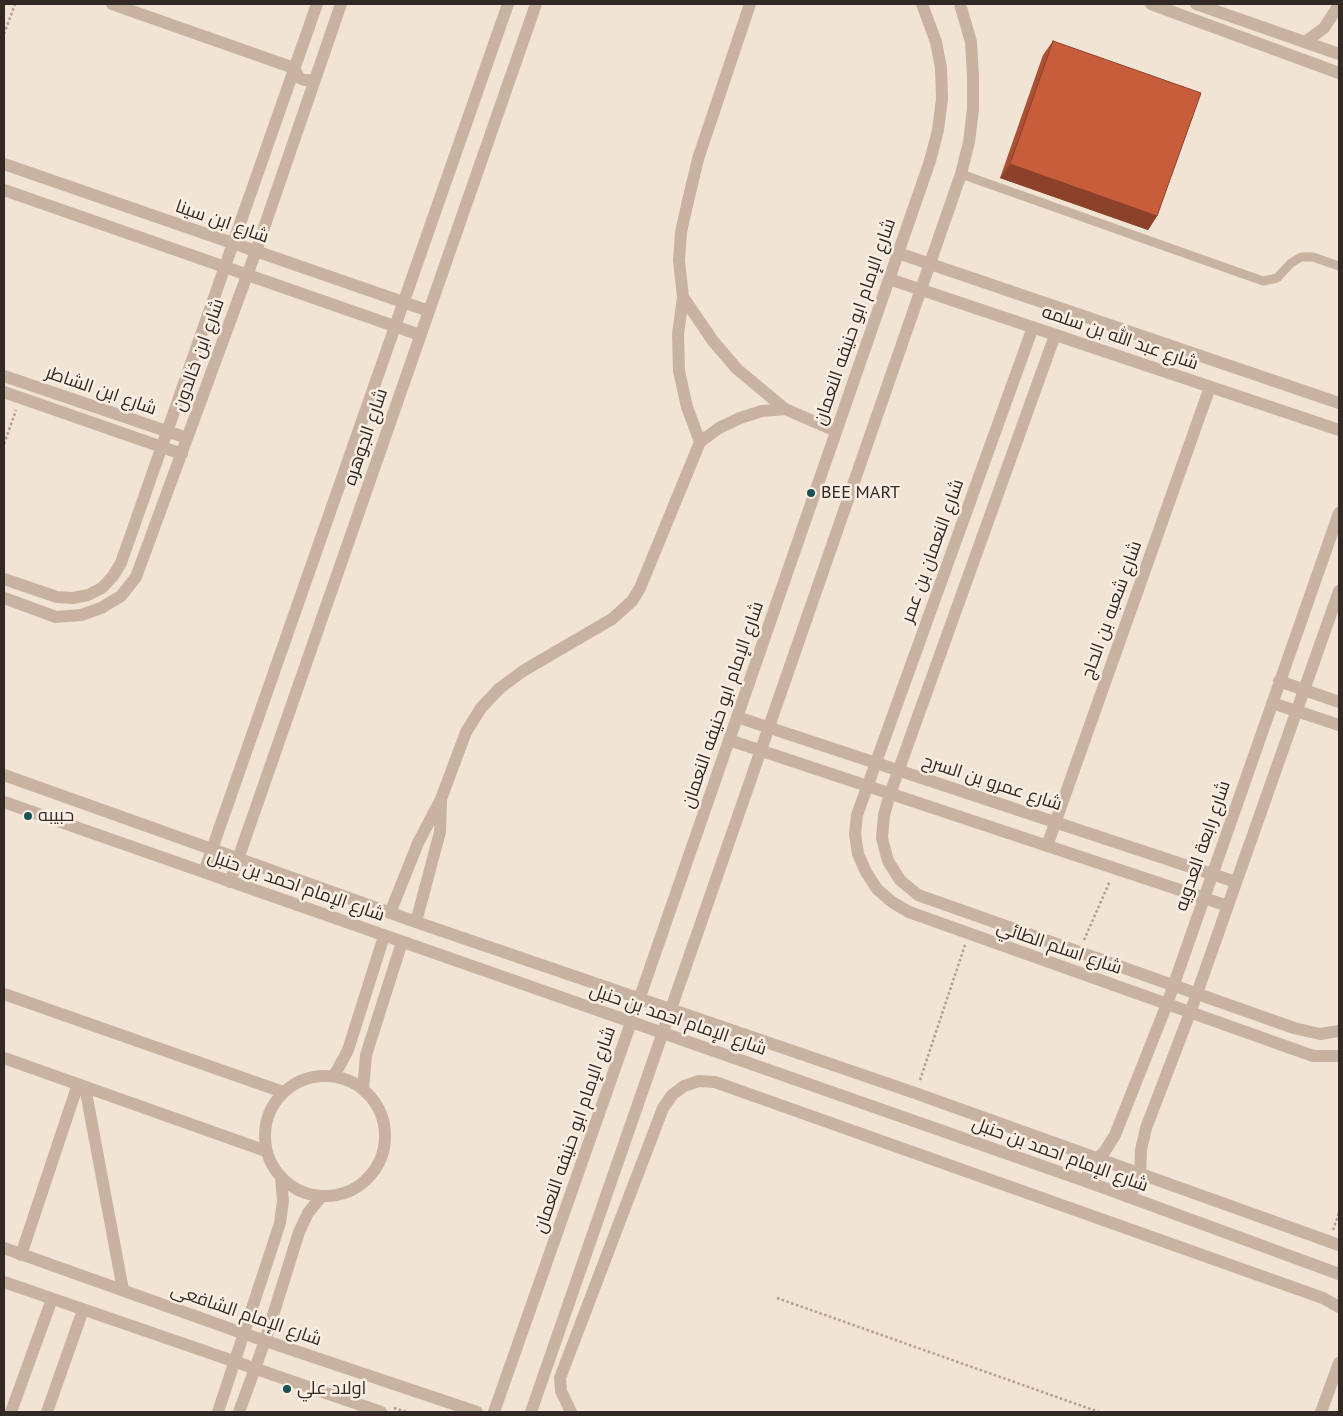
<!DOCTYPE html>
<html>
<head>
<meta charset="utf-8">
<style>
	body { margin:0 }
	#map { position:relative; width:1343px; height:1416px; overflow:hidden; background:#f1e4d5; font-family:"PT Sans",sans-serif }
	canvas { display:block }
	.frame { position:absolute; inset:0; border:5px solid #332924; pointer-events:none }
</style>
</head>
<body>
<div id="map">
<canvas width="1343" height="1416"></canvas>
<div class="frame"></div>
</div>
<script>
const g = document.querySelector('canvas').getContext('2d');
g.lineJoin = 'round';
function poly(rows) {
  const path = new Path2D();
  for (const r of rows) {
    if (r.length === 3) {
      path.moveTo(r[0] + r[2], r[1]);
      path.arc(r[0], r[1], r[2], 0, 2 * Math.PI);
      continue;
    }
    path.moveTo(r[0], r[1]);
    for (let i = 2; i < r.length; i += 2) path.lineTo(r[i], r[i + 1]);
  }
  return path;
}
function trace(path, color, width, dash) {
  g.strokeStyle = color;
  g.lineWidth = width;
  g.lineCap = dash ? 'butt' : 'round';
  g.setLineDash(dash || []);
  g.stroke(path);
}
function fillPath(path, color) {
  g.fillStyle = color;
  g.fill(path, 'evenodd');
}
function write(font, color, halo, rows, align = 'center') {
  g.font = font + ' "PT Sans",Cairo,sans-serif';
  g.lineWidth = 5;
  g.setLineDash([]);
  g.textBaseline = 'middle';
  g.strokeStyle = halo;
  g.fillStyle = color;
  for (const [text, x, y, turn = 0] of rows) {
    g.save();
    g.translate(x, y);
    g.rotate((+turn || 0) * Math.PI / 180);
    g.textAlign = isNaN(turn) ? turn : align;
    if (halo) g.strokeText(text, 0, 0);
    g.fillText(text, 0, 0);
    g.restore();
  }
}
trace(poly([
	[4,34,15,4],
	[4,444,16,410],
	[1084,940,1110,881],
	[920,1080,965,945],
	[1333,1230,1339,1213],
	[777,1298,1099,1412],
	[394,1408,407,1412]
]), '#b49d8c', 2.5, [2.5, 2.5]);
trace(poly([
	[961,174,1263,281,1277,278,1291,263,1301,257,1313,257,1339,266]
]), '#c8b3a2', 9);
trace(poly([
	[112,4,294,68,299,78,304,80,315,80],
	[750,4,698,159,688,201,681,232,679,261,683,297,713,341,737,369,785,409,836,431],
	[1151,4,1339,73],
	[1196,4,1339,54],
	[1305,42,1324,28,1339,5],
	[4,164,429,311],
	[4,190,420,335],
	[898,253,1339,403],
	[889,279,1339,430],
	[683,297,678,334,679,371,687,407,700,442],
	[1033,327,857,815,855,834,858,854,866,872,877,889,892,902,909,912,1313,1056,1339,1056],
	[1055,335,890,794,884,815,882,838,888,861,900,880,918,895,1294,1028,1320,1034,1339,1031],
	[4,376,187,438],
	[4,392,182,454],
	[4,579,57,597,73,598,88,595,102,588,113,576,121,563,317,4],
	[4,598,56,617,81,615,101,608,121,596,136,577,256,251,341,4],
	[1279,681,1339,702],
	[1272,703,1339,725],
	[737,717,1236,882],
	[729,740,1228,906],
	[1047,846,1210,387],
	[204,872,508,4],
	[230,882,536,4],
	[390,913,418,843,441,799,466,732,481,708,500,688,523,671,612,619,632,601,640,588,700,442,719,428,740,418,762,411,785,409],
	[416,922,440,832,441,799],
	[4,994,283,1092],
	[4,1058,266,1151],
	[325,1136,60],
	[334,1076,348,1050,384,936],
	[85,1087,123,1290],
	[363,1089,366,1055,402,942],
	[1088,1182,1088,1168,1105,1151,1115,1135,1167,1004,1339,513],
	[1128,1197,1140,1180,1141,1150,1146,1128,1190,1013,1339,591],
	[21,1255,78,1084],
	[11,1412,52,1299],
	[47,1412,83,1310],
	[218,1412,280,1223,283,1201,281,1178],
	[239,1412,265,1341,299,1232,308,1213,321,1197],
	[494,1412,640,997,930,161,938,130,942,99,941,68,936,42,922,4],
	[531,1412,961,174,969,142,973,109,973,76,971,42,960,4],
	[571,1412,561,1391,560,1378,663,1108,672,1095,684,1086,699,1081,715,1082,1323,1298,1339,1307],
	[1321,1412,1339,1363]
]), '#c8b3a2', 12);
trace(poly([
	[4,775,416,922,915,1093,1339,1245],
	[4,802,1088,1182,1339,1274],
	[4,1248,245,1334,477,1412],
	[4,1282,381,1412]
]), '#c8b3a2', 12);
fillPath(poly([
	[1053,41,1157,216,1148,230,1000,178,1043,55]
]), '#ac5034');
fillPath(poly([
	[1010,164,1157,216,1148,230,1000,178]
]), '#8c412a');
const building = poly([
	[1053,41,1201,93,1157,216,1010,164,1053,41]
]);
fillPath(building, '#c85d3c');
trace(building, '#8c412a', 1);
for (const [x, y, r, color] of [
	[811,493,5,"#1a5154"],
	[28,816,5,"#1a5154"],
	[287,1389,5,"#1a5154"]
]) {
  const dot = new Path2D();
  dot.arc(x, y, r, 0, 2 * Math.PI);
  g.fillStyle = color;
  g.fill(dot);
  trace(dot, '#f9eee1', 2);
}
write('18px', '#332924', '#f9eee1', [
	["شارع ابن سينا",222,222,19],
	["شارع الإمام ابو حنيفه النعمان",855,322,-71],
	["شارع عبد الله بن سلمه",1120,338,19],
	["شارع ابن خالدون",199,355,-70],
	["شارع ابن الشاطر",101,391,19],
	["شارع الجوهره",366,437,-71],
	["شارع النعمان بن عمر",933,551,-70],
	["شارع شعبه بن الحاج",1112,610,-70],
	["شارع الإمام ابو حنيفه النعمان",723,705,-71],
	["شارع عمرو بن السرح",992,783,18],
	["شارع رابعة العدويه",1203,846,-71],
	["شارع الإمام احمد بن حنبل",296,886,19],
	["شارع اسلم الطائي",1059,948,19],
	["شارع الإمام احمد بن حنبل",678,1020,19],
	["شارع الإمام ابو حنيفه النعمان",575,1130,-71],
	["شارع الإمام احمد بن حنبل",1060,1155,20],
	["شارع الإمام الشافعى",246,1315,19]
]);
write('18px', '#332924', '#f9eee1', [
	["BEE MART",821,493],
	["حبيبه",38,816],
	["اولاد علي",297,1389]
], 'left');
</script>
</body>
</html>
